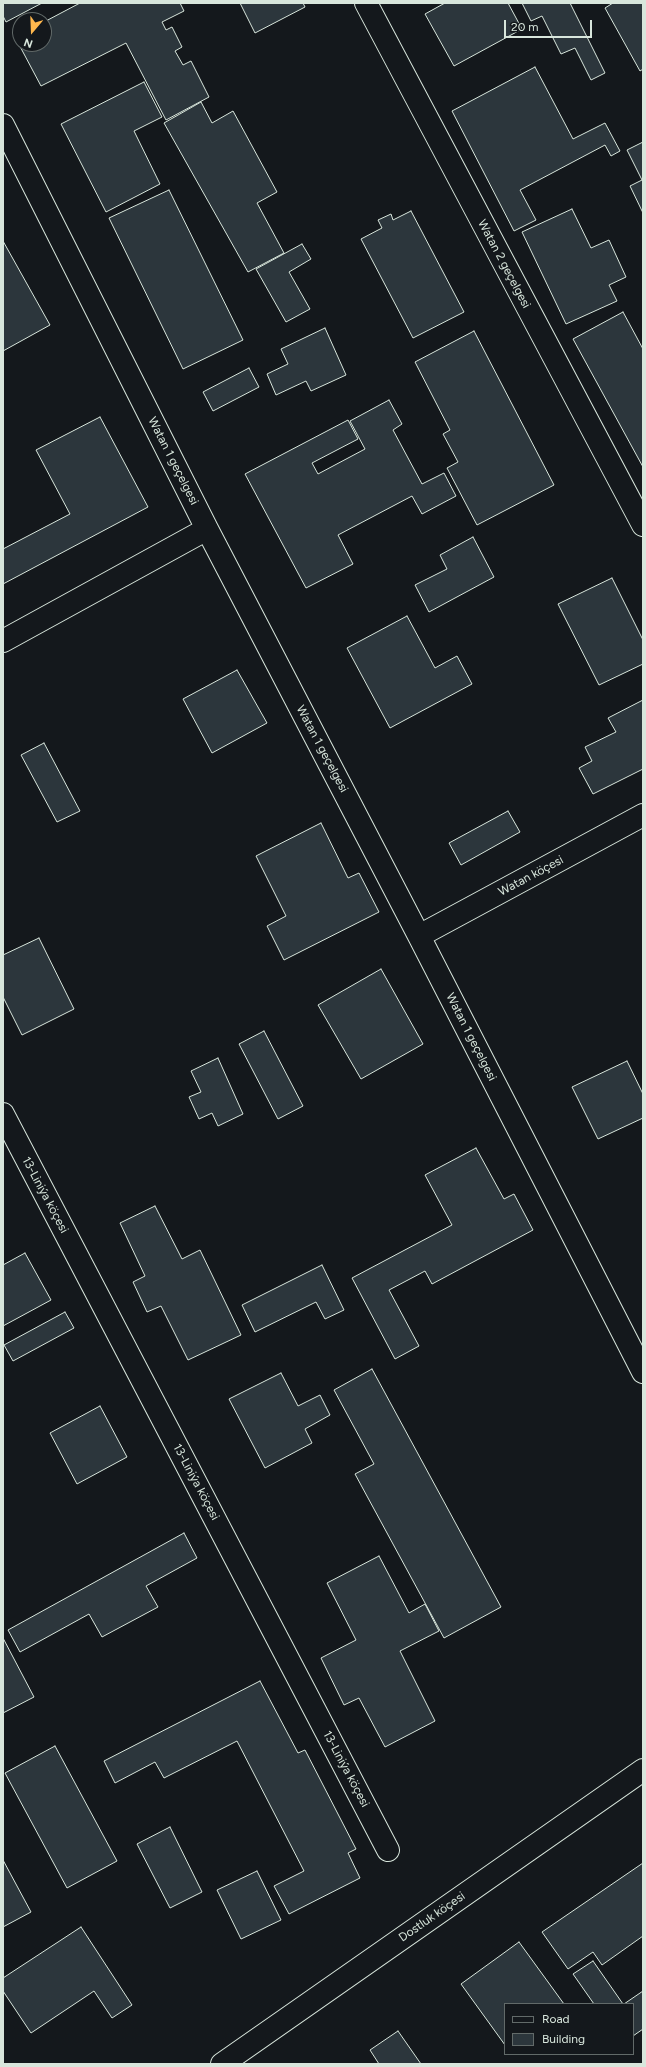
<!DOCTYPE html>
<html>
<head>
<meta charset="utf-8">
<style>
	body { margin:0 }
	#map { position:relative; width:646px; height:2067px; overflow:hidden; background:#14181c; font-family:Figtree,sans-serif }
	canvas { display:block }
	.frame { position:absolute; inset:0; border:4px solid #d8e6dc; pointer-events:none }
	.legend { position:absolute; left:504px; top:2003px; width:130px; height:52px; box-sizing:border-box; background:#14181c; border:1px solid #626a69; margin:0; padding:5px 7px; list-style:none; font-size:12px; color:#d8e6dc }
	.legend li { display:flex; align-items:center; gap:8px; height:20px }
	.legend b { width:20px; border:1px solid #626a69 }
	.north { position:absolute; left:12px; top:12px; width:40px; height:40px; box-sizing:border-box; background:#14181c; border:1px solid #626a69; border-radius:50%; rotate:199deg; font-size:11px; font-weight:700; line-height:16px; text-align:center; color:#d8e6dc }
	.north::after { content:''; display:block; margin:auto; width:14px; height:18px; background:#ffb74d; clip-path:polygon(50% 0,100% 100%,50% 72%,0 100%) }
	.scale { position:absolute; left:504px; top:20px; width:88px; height:18px; box-sizing:border-box; border:2px solid #d8e6dc; border-top:0; padding-left:5px; font-size:12px; line-height:14px; white-space:nowrap; color:#d8e6dc; -webkit-text-stroke:3px #14181c; paint-order:stroke }
</style>
</head>
<body>
<div id="map">
<canvas width="646" height="2067"></canvas>
<div class="frame"></div>
<ul class="legend">
<li><b style="height:5px;background:#14181c"></b>Road</li>
<li><b style="height:11px;background:#2c363c"></b>Building</li>
</ul>
<div class="north">N</div>
<div class="scale">20 m</div>
</div>
<script>
const g = document.querySelector('canvas').getContext('2d');
g.lineJoin = 'round';
function fillPath(path, color) {
  g.fillStyle = color;
  g.fill(path, 'evenodd');
}
function poly(rows) {
  const path = new Path2D();
  for (const r of rows) {
    path.moveTo(r[0], r[1]);
    for (let i = 2; i < r.length; i += 2) path.lineTo(r[i], r[i + 1]);
  }
  return path;
}
function trace(path, color, width, dash) {
  g.strokeStyle = color;
  g.lineWidth = width;
  g.lineCap = dash ? 'butt' : 'round';
  g.setLineDash(dash || []);
  g.stroke(path);
}
function write(font, color, halo, rows, align = 'center') {
  g.font = font + ' Figtree,sans-serif';
  g.lineWidth = 3;
  g.setLineDash([]);
  g.textBaseline = 'middle';
  g.strokeStyle = halo;
  g.fillStyle = color;
  for (const [text, x, y, turn = 0] of rows) {
    g.save();
    g.translate(x, y);
    g.rotate((+turn || 0) * Math.PI / 180);
    g.textAlign = isNaN(turn) ? turn : align;
    if (halo) g.strokeText(text, 0, 0);
    g.fillText(text, 0, 0);
    g.restore();
  }
}
const building = poly([
	[3,3,42,3,6,22,3,16,3,3],
	[80,3,180,3,184,11,162,22,166,30,172,27,182,47,175,51,183,65,191,61,209,97,166,120,126,43,41,86,15,37,20,34,20,44,44,44,44,22,80,3],
	[240,3,303,3,305,7,255,33,240,3],
	[445,3,508,3,522,29,454,66,425,14,445,3],
	[522,3,570,3,605,73,591,80,575,48,561,54,542,16,531,21,522,3],
	[613,3,643,3,643,69,640,71,605,8,613,3],
	[535,67,573,139,605,123,620,151,611,156,605,145,520,190,536,220,514,231,452,111,535,67],
	[144,82,162,117,134,131,160,184,106,212,61,124,144,82],
	[201,102,212,123,233,111,277,192,257,203,284,253,248,272,164,123,201,102],
	[643,142,643,213,630,186,642,180,627,150,643,142],
	[169,190,243,340,183,369,109,218,169,190],
	[572,209,591,248,609,240,626,277,609,285,617,301,566,324,522,232,572,209],
	[411,211,464,312,413,338,361,239,382,228,378,220,391,214,393,220,411,211],
	[3,241,50,325,3,351,3,241],
	[302,244,311,259,289,272,310,309,286,322,256,269,302,244],
	[623,312,643,349,643,467,573,339,623,312],
	[325,328,346,375,311,391,306,381,276,395,267,374,288,364,281,349,325,328],
	[474,331,554,485,477,525,447,468,458,462,443,434,450,430,415,362,474,331],
	[249,368,259,387,213,411,203,392,249,368],
	[389,400,402,424,393,430,422,484,444,473,456,496,422,514,412,496,338,535,353,564,306,588,245,474,348,420,358,439,312,463,318,474,365,449,350,421,389,400],
	[100,417,148,507,3,584,3,549,70,514,36,450,100,417],
	[473,537,494,577,429,612,415,585,447,569,440,555,473,537],
	[612,578,643,640,643,664,599,685,558,604,612,578],
	[407,616,435,668,457,656,472,684,390,728,347,648,407,616],
	[237,670,267,723,212,753,183,699,237,670],
	[643,700,643,769,593,794,579,768,592,761,585,747,616,732,608,718,643,700],
	[44,743,80,811,57,822,21,755,44,743],
	[508,811,520,832,461,865,449,843,508,811],
	[321,823,348,878,359,873,379,912,284,960,267,926,286,916,256,856,321,823],
	[39,938,74,1009,22,1035,3,997,3,955,39,938],
	[381,969,423,1044,361,1079,318,1005,381,969],
	[264,1031,303,1106,278,1119,239,1044,264,1031],
	[218,1058,243,1114,218,1126,212,1113,199,1119,189,1097,201,1092,191,1071,218,1058],
	[627,1061,643,1094,643,1118,598,1139,572,1087,627,1061],
	[476,1148,504,1199,514,1194,533,1230,432,1284,425,1271,389,1290,419,1346,395,1359,352,1278,452,1225,425,1175,476,1148],
	[155,1206,182,1259,200,1250,241,1335,188,1360,161,1306,147,1312,133,1282,145,1276,120,1223,155,1206],
	[25,1253,51,1300,3,1326,3,1265,25,1253],
	[322,1265,344,1310,325,1319,316,1302,255,1332,242,1305,322,1265],
	[65,1312,74,1328,13,1361,4,1345,65,1312],
	[372,1369,501,1607,444,1638,355,1474,374,1464,334,1390,372,1369],
	[281,1373,298,1406,320,1395,330,1415,305,1429,312,1443,265,1468,229,1399,281,1373],
	[100,1406,127,1457,77,1484,50,1433,100,1406],
	[184,1533,197,1558,146,1586,158,1607,102,1637,89,1614,20,1652,8,1630,184,1533],
	[379,1556,409,1613,425,1604,439,1631,400,1651,435,1721,385,1747,359,1698,344,1705,321,1658,356,1640,327,1583,379,1556],
	[3,1638,34,1697,3,1713,3,1638],
	[260,1681,298,1753,305,1750,356,1849,348,1853,360,1878,289,1914,274,1886,304,1871,237,1741,164,1778,155,1762,115,1783,104,1761,260,1681],
	[55,1746,117,1861,67,1888,5,1773,55,1746],
	[170,1827,202,1892,170,1908,137,1844,170,1827],
	[3,1860,31,1912,3,1927,3,1860],
	[643,1863,643,1936,602,1965,593,1952,568,1969,542,1932,643,1863],
	[257,1871,281,1920,241,1939,217,1890,257,1871],
	[81,1927,132,2005,112,2018,94,1991,31,2033,3,1991,3,1978,81,1927],
	[519,1942,564,2004,505,2004,505,2045,461,1984,519,1942],
	[593,1961,623,2004,594,2004,573,1974,593,1961],
	[643,1991,643,2029,633,2036,633,2004,624,2004,643,1991],
	[398,2031,421,2064,379,2064,370,2050,398,2031]
]);
fillPath(building, '#2c363c');
trace(building, '#d8e6dc', 1);
const street = poly([
	[366,3,643,525],
	[3,125,207,529,419,936,643,1372],
	[3,641,207,529],
	[419,936,643,815],
	[3,1114,388,1850],
	[222,2064,643,1770]
]);
trace(street, '#d8e6dc', 24);
trace(street, '#14181c', 22);
write('12px', '#d8e6dc', '#14181c', [
	["Watan 2 geçelgesi",504,264,62],
	["Watan 1 geçelgesi",173,461,63],
	["Watan 1 geçelgesi",322,749,62],
	["Watan köçesi",531,876,-28],
	["Watan 1 geçelgesi",471,1037,63],
	["13-Liniýa köçesi",45,1195,62],
	["13-Liniýa köçesi",196,1482,62],
	["13-Liniýa köçesi",346,1769,62],
	["Dostluk köçesi",432,1917,-35]
]);
</script>
</body>
</html>
